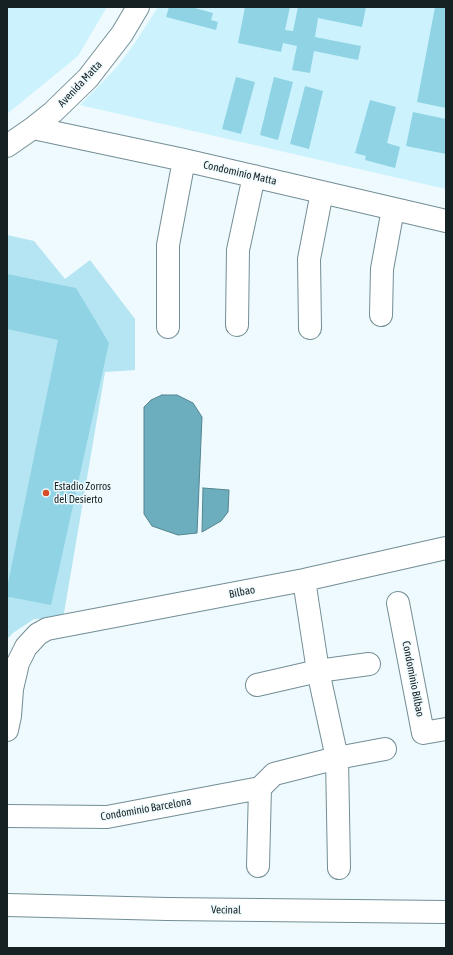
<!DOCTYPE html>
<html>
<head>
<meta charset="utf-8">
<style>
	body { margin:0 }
	#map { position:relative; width:453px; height:955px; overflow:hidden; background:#eefafd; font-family:"Asap Condensed",sans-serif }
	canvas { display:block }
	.frame { position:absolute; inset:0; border:8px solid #162124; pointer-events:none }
</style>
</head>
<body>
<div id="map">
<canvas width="453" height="955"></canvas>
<div class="frame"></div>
</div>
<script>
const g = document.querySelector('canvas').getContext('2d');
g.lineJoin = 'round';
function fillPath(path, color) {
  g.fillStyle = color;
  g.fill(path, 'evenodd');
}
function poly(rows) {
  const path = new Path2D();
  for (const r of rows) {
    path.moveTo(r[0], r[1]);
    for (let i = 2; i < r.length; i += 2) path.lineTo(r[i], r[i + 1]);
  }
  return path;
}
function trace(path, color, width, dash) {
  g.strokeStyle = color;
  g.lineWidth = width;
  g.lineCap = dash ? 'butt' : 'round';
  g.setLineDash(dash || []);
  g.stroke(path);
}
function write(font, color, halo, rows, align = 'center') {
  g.font = font + ' "Asap Condensed",sans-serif';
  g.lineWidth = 3;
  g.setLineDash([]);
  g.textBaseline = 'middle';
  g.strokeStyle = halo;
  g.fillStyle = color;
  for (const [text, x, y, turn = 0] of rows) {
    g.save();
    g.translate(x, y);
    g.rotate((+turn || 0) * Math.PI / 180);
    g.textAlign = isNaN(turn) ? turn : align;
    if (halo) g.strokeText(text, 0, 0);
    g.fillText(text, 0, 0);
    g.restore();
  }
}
fillPath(poly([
	[7,7,107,7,78,56,7,114],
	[158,7,446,7,446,189,80,105,116,68,132,47]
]), '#ccf3fd');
fillPath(poly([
	[7,235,34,241,65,279,90,260,135,319,135,370,105,372,64,613,61,619,34,619,13,633,7,639]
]), '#b5e5f2');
const water = poly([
	[162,395,177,395,193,403,202,417,197,533,178,535,152,526,144,514,144,407,151,400,162,395],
	[203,488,229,490,228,512,221,521,202,532,203,488]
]);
fillPath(water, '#6caebe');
trace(water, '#528490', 1);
fillPath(poly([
	[169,7,191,7,213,13,211,20,218,22,216,30,166,17],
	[245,7,290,7,285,30,293,31,298,7,366,7,362,27,318,18,315,37,361,46,358,60,314,51,310,73,292,70,297,46,283,43,281,52,238,43],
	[435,7,446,7,446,108,417,102],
	[236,77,255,82,241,134,222,129],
	[274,77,293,82,278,140,260,135],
	[305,86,323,91,309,149,290,144],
	[370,100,396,107,387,143,400,147,395,168,365,160,366,156,355,153],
	[413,112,446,119,446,154,406,146],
	[7,274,76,288,109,343,51,605,9,597,7,601,7,588,58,340,7,329]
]), '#90d3e4');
const minor = poly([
	[33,128,184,160,446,221],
	[7,146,33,128,53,112,88,78,122,34,138,7],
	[381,315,382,269,393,209],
	[237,325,238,250,254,176],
	[168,327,168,245,184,160],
	[310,328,309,259,322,192],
	[304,580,318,671,337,758,339,868],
	[398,603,423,733,446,729],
	[257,685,318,671,369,664],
	[7,730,10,716,12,689,18,663,26,647,38,634,47,629,304,580,446,548],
	[7,816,107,817,260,788,274,774,337,758,385,749],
	[258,866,260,788],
	[7,905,167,909,446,912]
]);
trace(minor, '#738e95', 24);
trace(minor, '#fff', 22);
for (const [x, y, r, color] of [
	[46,493,4,"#d54b27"]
]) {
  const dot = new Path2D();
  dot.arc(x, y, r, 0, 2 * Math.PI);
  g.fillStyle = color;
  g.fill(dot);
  trace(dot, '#eefafd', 1.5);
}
write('11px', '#162124', '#eefafd', [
	["Avenida Matta",80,84,-47],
	["Condominio Matta",240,173,13],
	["Bilbao",242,592,-11],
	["Condominio Bilbao",413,679,79],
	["Condominio Barcelona",146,809,-10],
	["Vecinal",226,910,1]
]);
write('11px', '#162124', '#eefafd', [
	["Estadio Zorros",54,487],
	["del Desierto",54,500]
], 'left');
</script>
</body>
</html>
